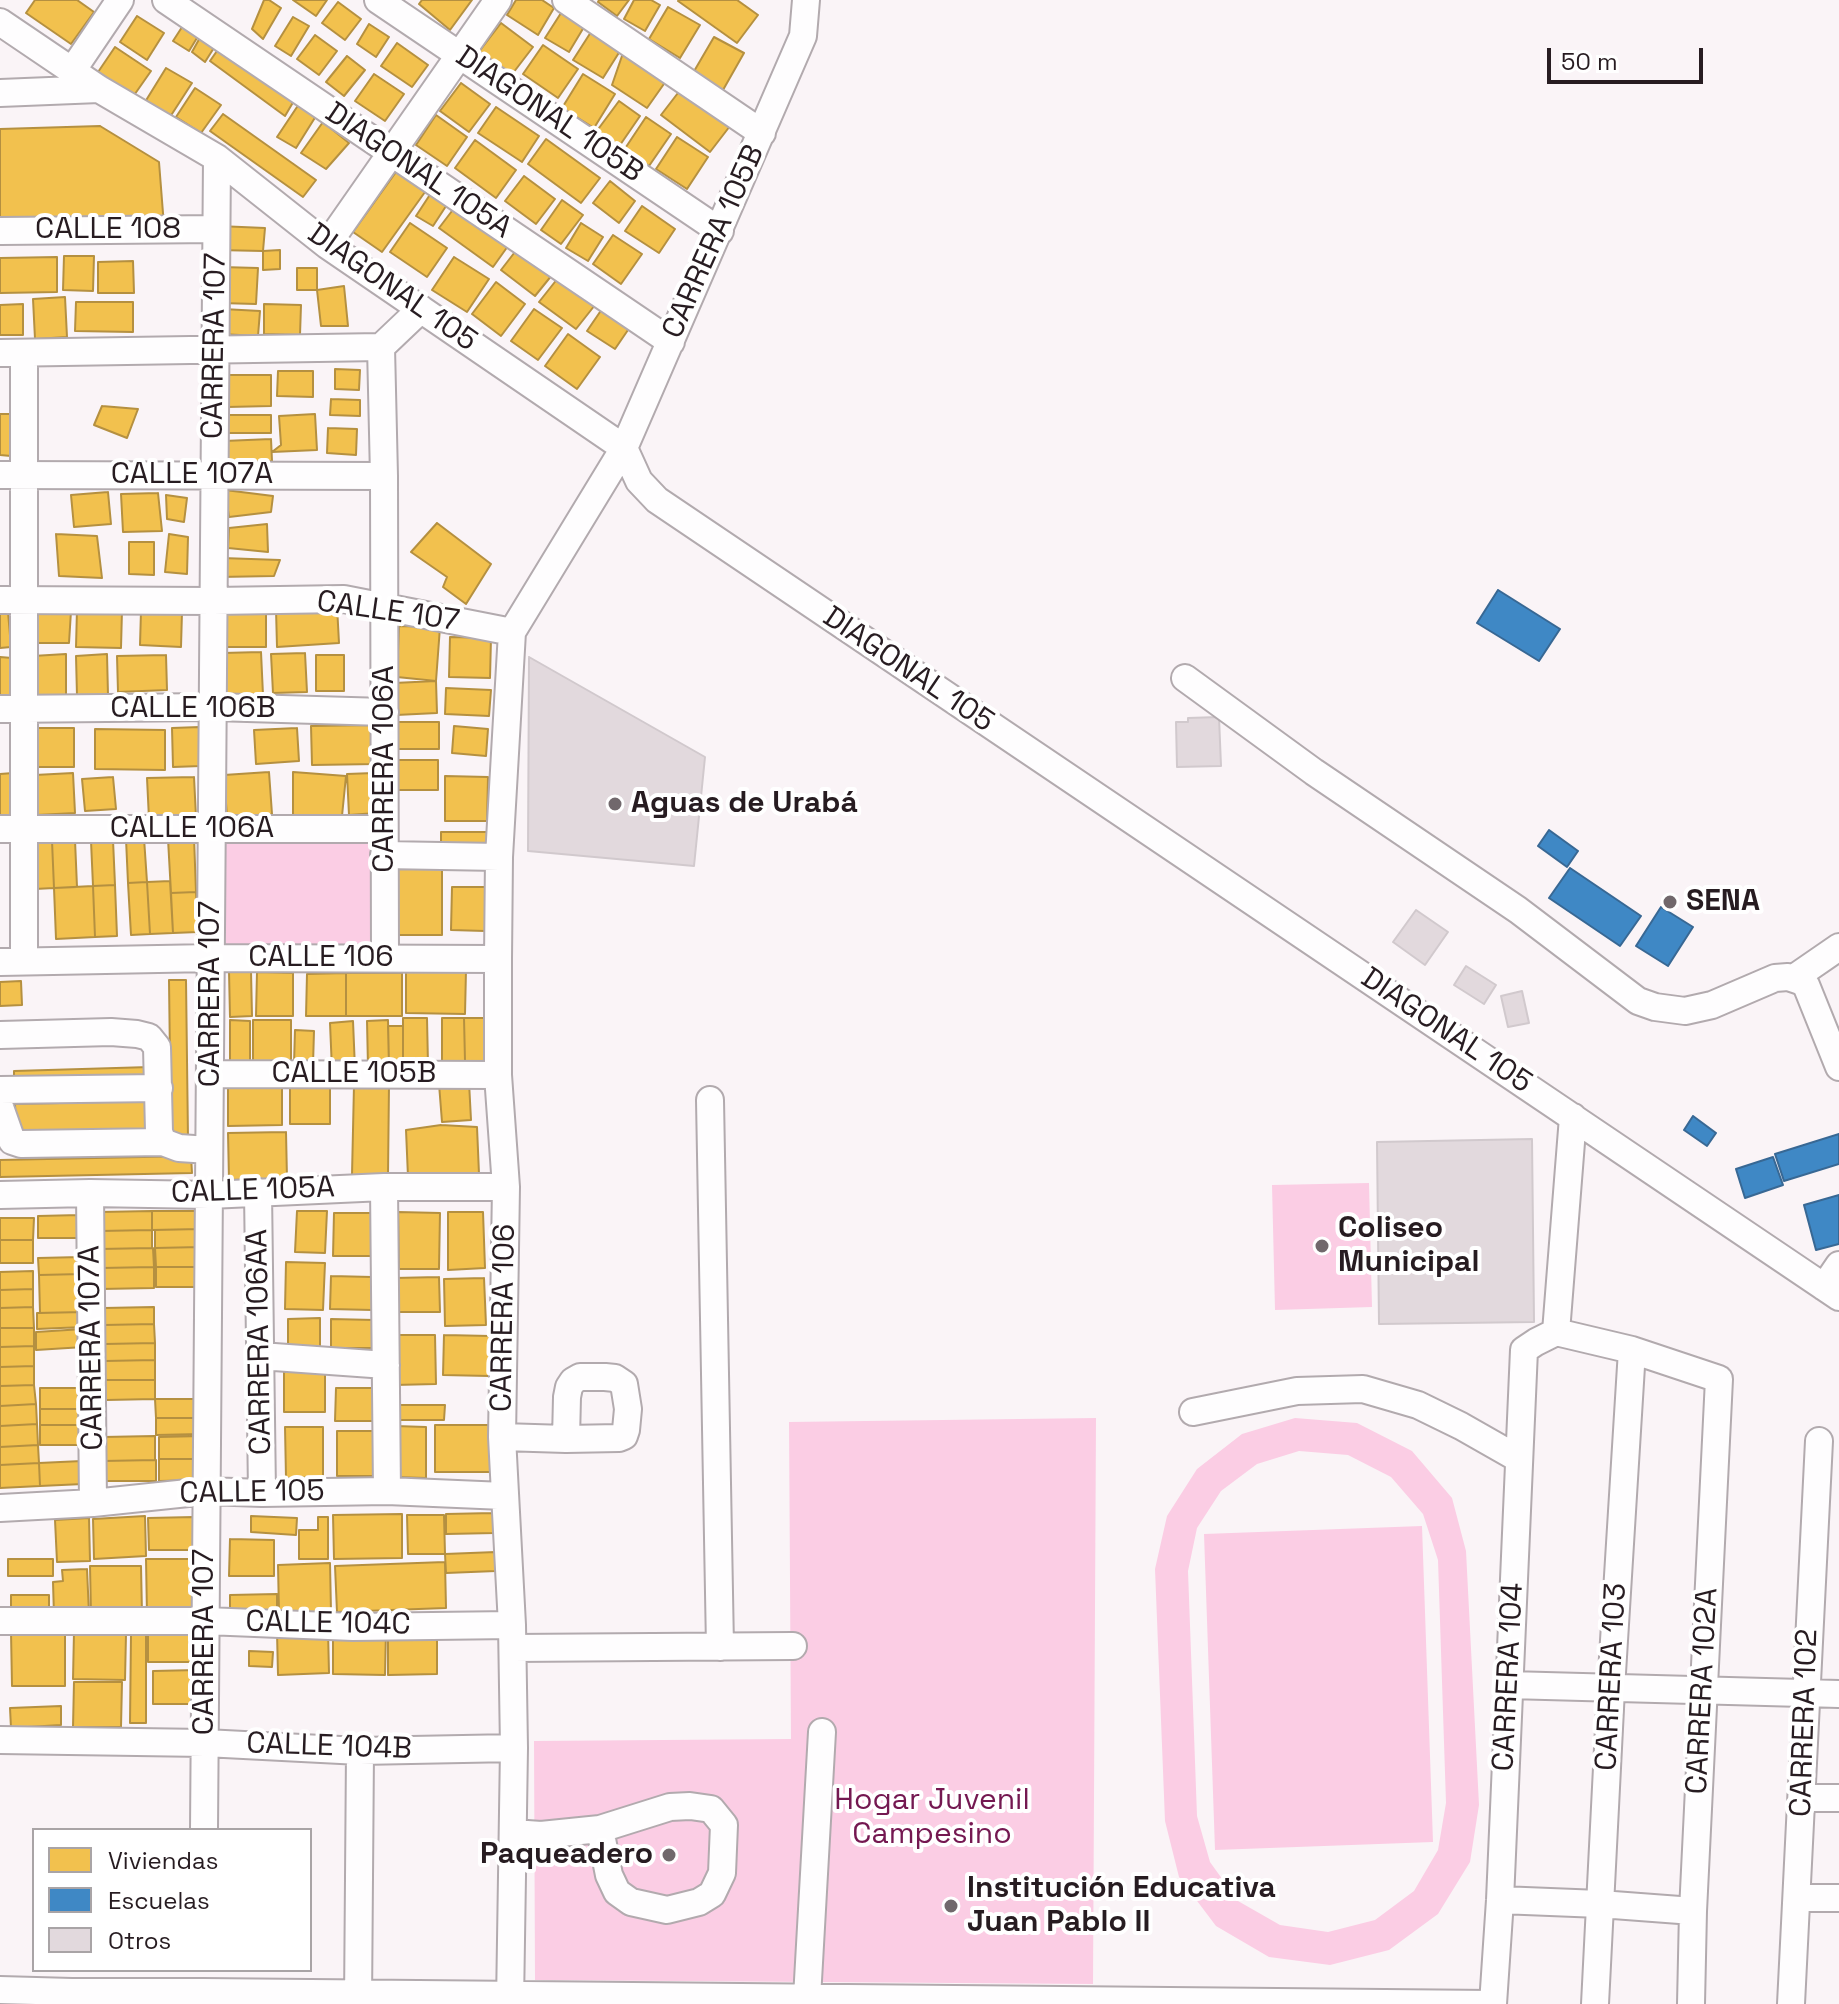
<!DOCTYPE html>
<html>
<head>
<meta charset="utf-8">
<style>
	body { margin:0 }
	#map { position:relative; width:1839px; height:2004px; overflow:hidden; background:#faf4f7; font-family:"Space Grotesk",sans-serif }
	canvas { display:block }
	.legend { position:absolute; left:32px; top:1828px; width:280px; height:144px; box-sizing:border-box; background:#fff; border:2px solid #a9a4a6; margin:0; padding:10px 14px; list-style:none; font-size:24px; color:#271c21 }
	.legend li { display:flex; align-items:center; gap:16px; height:40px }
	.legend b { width:40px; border:2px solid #a9a4a6 }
	.scale { position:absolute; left:1547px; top:48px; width:156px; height:36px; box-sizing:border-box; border:4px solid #271c21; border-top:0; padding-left:10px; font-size:24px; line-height:28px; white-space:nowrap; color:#271c21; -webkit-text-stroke:6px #fff; paint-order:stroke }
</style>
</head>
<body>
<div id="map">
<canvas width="1839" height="2004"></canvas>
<ul class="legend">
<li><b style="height:22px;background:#f2c14e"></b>Viviendas</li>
<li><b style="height:22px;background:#3f88c5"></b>Escuelas</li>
<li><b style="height:22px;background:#e2d9dd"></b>Otros</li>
</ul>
<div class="scale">50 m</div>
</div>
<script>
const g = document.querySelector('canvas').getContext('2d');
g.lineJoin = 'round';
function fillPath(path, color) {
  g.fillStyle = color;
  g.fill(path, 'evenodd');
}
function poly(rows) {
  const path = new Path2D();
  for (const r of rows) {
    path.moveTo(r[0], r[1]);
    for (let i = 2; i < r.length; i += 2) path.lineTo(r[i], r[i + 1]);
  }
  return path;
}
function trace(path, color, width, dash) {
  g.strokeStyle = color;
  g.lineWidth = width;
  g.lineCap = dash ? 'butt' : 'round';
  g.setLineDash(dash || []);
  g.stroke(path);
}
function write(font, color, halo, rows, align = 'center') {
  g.font = font + ' "Space Grotesk",sans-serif';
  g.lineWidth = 8;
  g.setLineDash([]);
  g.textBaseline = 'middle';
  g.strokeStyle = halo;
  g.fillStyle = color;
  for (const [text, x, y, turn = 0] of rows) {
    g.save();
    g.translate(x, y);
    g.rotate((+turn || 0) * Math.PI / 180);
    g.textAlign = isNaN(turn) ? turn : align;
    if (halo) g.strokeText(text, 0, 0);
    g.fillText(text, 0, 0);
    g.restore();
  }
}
fillPath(poly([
	[376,838,377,947,226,949,224,841],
	[1369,1183,1372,1307,1275,1310,1272,1185],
	[1096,1418,1093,1984,535,1980,534,1741,791,1739,789,1422],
	[1295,1418,1357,1423,1412,1451,1452,1498,1466,1551,1479,1805,1470,1862,1438,1914,1389,1950,1330,1965,1269,1957,1216,1926,1179,1877,1165,1821,1155,1569,1167,1516,1197,1469,1242,1434],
	[1299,1451,1348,1455,1391,1477,1423,1514,1438,1560,1446,1803,1438,1850,1414,1891,1375,1920,1328,1932,1280,1925,1238,1901,1210,1862,1197,1816,1188,1571,1197,1528,1221,1491,1257,1464],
	[1422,1526,1433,1842,1215,1850,1204,1534]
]), '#fbcde4');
const homes = poly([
	[35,0,77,0,94,12,71,44,26,13,35,0],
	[264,0,269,0,281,8,263,39,252,29,264,0],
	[293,0,327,0,316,16,293,0],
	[422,0,472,0,450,30,419,4,422,0],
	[516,0,542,0,554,8,538,35,507,15,516,0],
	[599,0,629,0,617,16,598,2,599,0],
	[634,0,651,0,660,5,645,31,624,19,634,0],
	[679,0,737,0,758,15,737,43,678,1,679,0],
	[338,2,361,19,345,40,322,23,338,2],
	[668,7,700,25,680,58,649,39,668,7],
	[561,13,584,27,569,52,545,38,561,13],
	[137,16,164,33,147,60,120,42,137,16],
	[293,17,309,26,291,56,275,46,293,17],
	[501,23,533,47,510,77,478,53,501,23],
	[184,24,200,33,189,51,173,41,184,24],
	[369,24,389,37,376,57,357,44,369,24],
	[591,32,620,51,603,78,573,60,591,32],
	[202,34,217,43,205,62,192,52,202,34],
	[315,35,337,51,319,75,297,59,315,35],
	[714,37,744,53,723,90,693,73,714,37],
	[397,43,428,65,412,87,381,66,397,43],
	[543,45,578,69,558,98,523,74,543,45],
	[115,47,151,71,130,101,94,78,115,47],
	[219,48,295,99,285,116,210,61,219,48],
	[623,53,666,81,647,108,612,85,623,53],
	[347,56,365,70,344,96,326,82,347,56],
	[166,68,192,83,170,117,145,102,166,68],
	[374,74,404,94,385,121,355,101,374,74],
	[583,74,615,94,594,128,562,108,583,74],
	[461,83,490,104,469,132,440,111,461,83],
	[195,88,221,105,201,133,176,117,195,88],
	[681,89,730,126,710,152,661,115,681,89],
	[619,101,640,116,618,148,596,132,619,101],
	[299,104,316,116,296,148,277,137,299,104],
	[496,107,539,136,522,162,478,133,496,107],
	[223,114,316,180,303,197,210,131,223,114],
	[436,115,467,137,447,166,416,145,436,115],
	[646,117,671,134,649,166,624,150,646,117],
	[323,122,349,143,326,169,301,153,323,122],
	[100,126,159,162,164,226,0,223,0,129,100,126],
	[677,137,708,157,687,189,656,169,677,137],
	[546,139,600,178,581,203,528,164,546,139],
	[475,140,516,170,496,198,455,168,475,140],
	[396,172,425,192,382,252,353,232,396,172],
	[524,176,555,199,536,224,505,201,524,176],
	[610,181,635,201,619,223,593,203,610,181],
	[433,190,450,200,433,226,416,216,433,190],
	[562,200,583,215,561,244,541,230,562,200],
	[642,206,675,229,659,253,625,231,642,206],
	[455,207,508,246,493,267,439,228,455,207],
	[410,223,447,248,427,277,390,252,410,223],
	[581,223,603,237,588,261,566,248,581,223],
	[218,226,265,228,263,251,217,250,218,226],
	[613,235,642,254,621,284,593,264,613,235],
	[518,248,552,275,535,296,501,270,518,248],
	[280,250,280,269,263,270,263,251,280,250],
	[64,256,94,256,93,291,63,290,64,256],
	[57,257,57,292,0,293,0,258,57,257],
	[454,257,489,279,467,312,432,290,454,257],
	[133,261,134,293,98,293,98,262,133,261],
	[221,267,258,268,256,304,220,303,221,267],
	[297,268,317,268,317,290,297,290,297,268],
	[558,278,595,305,576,329,539,302,558,278],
	[496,282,525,304,501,336,472,314,496,282],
	[344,286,348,326,321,326,317,290,344,286],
	[65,297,67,337,35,339,33,299,65,297],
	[76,302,133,302,133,332,75,331,76,302],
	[23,304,23,335,0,335,0,305,23,304],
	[264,304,301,305,300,335,264,334,264,304],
	[223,309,260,311,258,336,221,334,223,309],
	[534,309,562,328,538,360,511,341,534,309],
	[602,309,630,327,615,349,587,331,602,309],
	[568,334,600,357,577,389,545,366,568,334],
	[335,369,360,370,359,390,335,389,335,369],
	[278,371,313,371,313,397,277,396,278,371],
	[226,375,271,375,271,406,227,407,226,375],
	[331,399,360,400,360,416,330,415,331,399],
	[102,406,138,409,127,438,94,425,102,406],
	[0,414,12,414,11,456,0,455,0,414],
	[315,414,317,450,272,452,281,445,279,416,315,414],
	[225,415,271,415,271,433,224,433,225,415],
	[328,428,357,429,356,455,327,453,328,428],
	[271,439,272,461,225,463,224,441,271,439],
	[225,490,273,496,271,512,229,517,225,490],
	[108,492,111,524,74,527,71,495,108,492],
	[158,493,162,531,123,532,121,494,158,493],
	[166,495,187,498,184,522,167,519,166,495],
	[437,523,491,564,466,604,443,587,447,577,411,552,437,523],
	[267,524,268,552,228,548,229,528,267,524],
	[56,534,97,536,102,578,59,576,56,534],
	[169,534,188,537,187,574,165,572,169,534],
	[129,542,154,542,154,575,129,574,129,542],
	[222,558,280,560,274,576,219,577,222,558],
	[337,606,339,643,277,647,276,609,337,606],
	[77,609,122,610,121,648,76,647,77,609],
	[225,609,266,610,266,647,225,647,225,609],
	[0,611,8,612,11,647,0,648,0,611],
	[38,611,71,611,69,643,37,643,38,611],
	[141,611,182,612,181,647,140,645,141,611],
	[399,626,440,627,436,681,397,677,399,626],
	[450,637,491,638,490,678,449,677,450,637],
	[261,652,263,695,225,697,223,653,261,652],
	[305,653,307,692,273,693,271,654,305,653],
	[66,654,66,696,35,695,33,656,66,654],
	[107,654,108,695,77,696,76,656,107,654],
	[166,655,167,690,118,692,117,656,166,655],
	[316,655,344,655,344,691,316,691,316,655],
	[0,657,12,658,12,697,0,697,0,657],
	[436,681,437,713,396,715,394,683,436,681],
	[446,688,491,690,489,716,445,714,446,688],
	[397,722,439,722,439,749,397,749,397,722],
	[375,725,376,764,312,765,311,726,375,725],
	[454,726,488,729,486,756,452,753,454,726],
	[200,727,201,766,173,767,172,728,200,727],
	[35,728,74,728,74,767,35,767,35,728],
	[297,728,299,761,256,764,254,730,297,728],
	[95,729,165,730,165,770,95,769,95,729],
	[393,760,438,760,438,790,393,790,393,760],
	[269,772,272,814,227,817,224,775,269,772],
	[293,772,346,776,342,816,293,816,293,772],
	[13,773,13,818,0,818,0,774,13,773],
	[73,773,75,813,37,815,35,775,73,773],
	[374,773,376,813,349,815,347,774,374,773],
	[445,776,488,777,487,821,445,821,445,776],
	[113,777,116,809,85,811,82,779,113,777],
	[194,777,196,817,149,819,147,778,194,777],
	[441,832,488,832,488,848,441,849,441,832],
	[194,837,196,892,171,893,168,839,194,837],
	[144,838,147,882,128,883,126,839,144,838],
	[75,840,77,887,54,888,52,841,75,840],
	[113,840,115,885,93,886,91,841,113,840],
	[52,841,54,888,35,889,33,842,52,841],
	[396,868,442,868,442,935,396,935,396,868],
	[170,881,173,933,150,934,147,882,170,881],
	[147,882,150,934,131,935,128,883,147,882],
	[115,885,117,936,95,937,93,886,115,885],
	[93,886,95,937,56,939,54,888,93,886],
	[452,887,486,887,485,931,451,930,452,887],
	[196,892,198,932,173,933,171,893,196,892],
	[406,970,466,970,465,1014,406,1013,406,970],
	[229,971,251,971,252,1016,230,1017,229,971],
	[257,972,293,973,293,1016,256,1016,257,972],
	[346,973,402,973,402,1016,346,1016,346,973],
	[346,973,346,1016,306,1016,307,974,346,973],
	[169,980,186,980,188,1139,171,1139,169,980],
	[21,981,22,1005,0,1006,0,982,21,981],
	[403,1018,427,1018,428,1065,403,1065,403,1018],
	[442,1018,464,1018,465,1061,442,1061,442,1018],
	[464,1018,491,1018,492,1061,465,1061,464,1018],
	[230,1020,250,1021,250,1062,230,1062,230,1020],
	[253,1020,291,1020,291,1065,253,1065,253,1020],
	[388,1020,389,1066,368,1067,367,1021,388,1020],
	[353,1021,355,1069,332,1070,330,1023,353,1021],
	[388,1026,403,1026,403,1065,389,1066,388,1026],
	[295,1030,314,1031,313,1065,294,1064,295,1030],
	[150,1067,151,1083,14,1086,14,1071,150,1067],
	[469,1082,471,1120,442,1122,439,1084,469,1082],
	[228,1085,282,1085,282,1125,228,1126,228,1085],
	[354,1085,389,1085,388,1175,352,1175,354,1085],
	[290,1087,330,1087,330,1124,290,1124,290,1087],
	[150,1101,151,1136,16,1139,15,1104,150,1101],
	[441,1125,477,1127,479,1174,408,1177,406,1130,441,1125],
	[286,1132,287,1179,229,1180,228,1133,286,1132],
	[191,1156,192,1173,0,1177,0,1160,191,1156],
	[152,1211,200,1211,200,1229,152,1230,152,1211],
	[152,1211,152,1230,100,1231,100,1212,152,1211],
	[297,1211,327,1211,325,1253,295,1252,297,1211],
	[398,1212,440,1213,439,1269,399,1269,398,1212],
	[448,1212,483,1212,485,1268,448,1270,448,1212],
	[334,1213,377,1213,377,1256,333,1256,334,1213],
	[80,1215,81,1238,38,1238,38,1216,80,1215],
	[0,1218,34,1218,33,1240,0,1240,0,1218],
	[200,1229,201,1247,155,1248,155,1230,200,1229],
	[152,1230,152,1248,100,1249,100,1231,152,1230],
	[0,1240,33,1240,33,1263,0,1263,0,1240],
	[201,1247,201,1267,156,1267,155,1248,201,1247],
	[153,1248,154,1267,101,1268,100,1249,153,1248],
	[81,1257,82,1274,39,1275,38,1258,81,1257],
	[286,1262,325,1263,323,1310,285,1309,286,1262],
	[154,1267,154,1288,101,1289,101,1268,154,1267],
	[156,1267,201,1267,201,1287,156,1287,156,1267],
	[33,1271,33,1289,0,1290,0,1272,33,1271],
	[82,1274,83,1312,40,1313,39,1275,82,1274],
	[331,1276,372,1277,372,1310,330,1309,331,1276],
	[439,1277,440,1312,394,1312,394,1278,439,1277],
	[484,1278,486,1325,445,1326,444,1279,484,1278],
	[33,1289,33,1307,0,1308,0,1290,33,1289],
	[33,1307,34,1328,0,1328,0,1308,33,1307],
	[154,1307,154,1324,104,1325,104,1308,154,1307],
	[83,1312,84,1327,37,1329,37,1313,83,1312],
	[320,1318,320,1351,288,1352,288,1319,320,1318],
	[331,1319,375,1320,374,1348,331,1348,331,1319],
	[154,1324,155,1343,105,1344,104,1325,154,1324],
	[0,1328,34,1328,34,1346,0,1347,0,1328],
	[83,1329,84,1347,36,1350,36,1332,83,1329],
	[394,1335,435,1335,436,1384,394,1385,394,1335],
	[444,1335,490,1336,489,1376,443,1375,444,1335],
	[155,1343,155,1360,105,1361,105,1344,155,1343],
	[34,1346,34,1366,0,1367,0,1347,34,1346],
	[155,1360,155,1380,105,1380,105,1361,155,1360],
	[34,1366,34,1385,0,1386,0,1367,34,1366],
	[325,1371,325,1412,284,1412,284,1372,325,1371],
	[105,1380,155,1380,155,1399,106,1400,105,1380],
	[34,1385,36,1404,0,1406,0,1386,34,1385],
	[40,1388,84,1388,84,1409,40,1409,40,1388],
	[336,1388,378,1388,376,1421,335,1421,336,1388],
	[155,1399,200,1399,201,1418,156,1418,155,1399],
	[36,1404,37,1424,0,1426,0,1406,36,1404],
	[395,1405,445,1405,444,1420,395,1420,395,1405],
	[40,1409,79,1409,79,1425,40,1425,40,1409],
	[156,1418,201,1418,201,1434,156,1435,156,1418],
	[37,1424,38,1445,0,1447,0,1426,37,1424],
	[40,1425,79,1425,79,1445,40,1445,40,1425],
	[435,1425,493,1425,493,1472,435,1472,435,1425],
	[395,1426,426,1427,426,1478,395,1477,395,1426],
	[285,1427,323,1427,323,1477,286,1478,285,1427],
	[337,1431,374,1431,374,1476,337,1476,337,1431],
	[155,1436,155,1460,103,1461,103,1437,155,1436],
	[202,1436,202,1459,159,1459,159,1437,202,1436],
	[38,1445,39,1463,0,1465,0,1447,38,1445],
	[159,1459,202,1459,203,1480,159,1481,159,1459],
	[156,1460,156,1481,103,1481,103,1461,156,1460],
	[82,1461,83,1484,40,1486,39,1463,82,1461],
	[39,1463,40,1486,0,1488,0,1465,39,1463],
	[494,1513,495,1533,446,1534,446,1514,494,1513],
	[402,1514,402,1558,334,1559,333,1515,402,1514],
	[407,1515,444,1515,445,1554,408,1554,407,1515],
	[145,1516,146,1556,94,1559,93,1519,145,1516],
	[251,1516,297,1518,296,1535,251,1532,251,1516],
	[194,1517,194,1550,149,1550,148,1518,194,1517],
	[318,1517,328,1517,328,1559,299,1559,299,1530,318,1530,318,1517],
	[89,1518,90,1561,57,1562,55,1520,89,1518],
	[230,1539,274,1540,274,1576,229,1576,230,1539],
	[496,1552,496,1571,446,1573,445,1554,496,1552],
	[8,1559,53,1559,53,1576,8,1576,8,1559],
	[146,1559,193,1559,194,1615,147,1615,146,1559],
	[445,1562,446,1608,337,1612,335,1566,445,1562],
	[330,1563,331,1612,279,1613,278,1565,330,1563],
	[90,1566,141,1566,142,1614,91,1614,90,1566],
	[87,1569,89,1614,54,1616,53,1582,63,1581,62,1570,87,1569],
	[277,1594,277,1618,230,1620,230,1595,277,1594],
	[11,1595,49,1595,49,1615,11,1615,11,1595],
	[148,1629,199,1630,199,1662,148,1662,148,1629],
	[328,1630,329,1673,278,1675,277,1632,328,1630],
	[333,1630,386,1630,385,1675,333,1674,333,1630],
	[388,1630,437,1630,437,1674,388,1675,388,1630],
	[65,1631,65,1686,12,1686,11,1632,65,1631],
	[74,1632,126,1634,125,1680,73,1679,74,1632],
	[131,1634,146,1635,146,1723,130,1723,131,1634],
	[249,1651,273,1652,272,1667,249,1666,249,1651],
	[198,1670,199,1704,153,1704,153,1671,198,1670],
	[74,1682,122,1682,121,1727,73,1727,74,1682],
	[61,1706,61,1725,11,1728,10,1708,61,1706]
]);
fillPath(homes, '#f2c14e');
trace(homes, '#b59040', 2);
const schools = poly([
	[1498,590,1560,629,1539,661,1477,623,1498,590],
	[1549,830,1578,851,1567,867,1538,846,1549,830],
	[1570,868,1641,916,1620,946,1549,898,1570,868],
	[1661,907,1693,927,1668,966,1636,946,1661,907],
	[1693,1116,1716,1133,1707,1146,1684,1130,1693,1116],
	[1839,1134,1839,1164,1784,1181,1775,1154,1839,1134],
	[1773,1157,1783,1185,1745,1198,1736,1169,1773,1157],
	[1839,1195,1839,1244,1816,1250,1804,1205,1839,1195]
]);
fillPath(schools, '#3f88c5');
trace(schools, '#386894', 2);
const building = poly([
	[529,657,705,757,694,866,528,851,529,657],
	[1219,717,1221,766,1177,767,1176,722,1188,722,1188,718,1219,717],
	[1416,910,1448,932,1425,965,1393,942,1416,910],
	[1466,966,1496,985,1484,1004,1454,985,1466,966],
	[1522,991,1529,1023,1508,1027,1501,996,1522,991],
	[1532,1139,1534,1322,1379,1324,1377,1142,1532,1139]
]);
fillPath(building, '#e2d9dd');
trace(building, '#d1c9cd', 2);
const minor = poly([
	[166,0,671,342],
	[378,0,720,231],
	[566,0,762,133],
	[0,22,99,89,217,158,327,245,624,448,639,481,657,500,1839,1297],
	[72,71,120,0],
	[0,93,99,89],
	[0,231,216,229],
	[327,245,498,0],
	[0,353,381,347],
	[24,353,24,961],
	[0,475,384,476],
	[0,600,214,601,344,599,512,632],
	[1185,678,1314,772,1518,910,1638,1001,1655,1007,1685,1011,1712,1005,1775,978,1788,977,1800,981,1806,985,1839,1067],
	[0,709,213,707,385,712],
	[0,829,384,829],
	[384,855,499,857],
	[385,958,384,476,381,347,421,309],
	[0,962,211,958,498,959],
	[1794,978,1839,947],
	[0,1035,111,1032,137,1034,149,1037,157,1047,159,1132,163,1142,179,1148,209,1150],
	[210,1074,498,1075],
	[0,1090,159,1088],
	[710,1100,720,1647],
	[0,1107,12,1141,21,1144,163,1142],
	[384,1187,387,1491],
	[258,1192,262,1493],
	[90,1193,93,1503],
	[0,1195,90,1193,209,1195,384,1187,506,1187],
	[1824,1287,1839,1265],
	[1556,1332,1573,1117],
	[260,1356,386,1365],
	[1193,1412,1297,1391,1363,1389,1418,1405,1461,1426,1519,1459],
	[502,1437,566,1439,619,1438,624,1436,626,1430,628,1409,624,1384,615,1378,605,1377,580,1377,573,1381,569,1387,567,1397,566,1439],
	[0,1508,93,1503,207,1491,262,1493,387,1491,504,1496],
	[0,1621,206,1621,353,1627,512,1625],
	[513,1648,793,1646],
	[1509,1685,1839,1694],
	[0,1740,205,1743,360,1751,514,1748],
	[1802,1798,1839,1798],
	[204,1830,217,158],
	[513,1833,541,1835,600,1829,670,1807,690,1806,711,1809,724,1825,722,1873,712,1894,699,1902,667,1910,631,1902,617,1892,609,1875,600,1829],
	[1797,1898,1839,1898],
	[1500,1900,1600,1904,1693,1911],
	[0,1990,72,1992,203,1992,1492,2004],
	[807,1998,822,1732],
	[358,2004,360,1751],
	[510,2004,514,1748,512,1625,502,1437,506,1187,498,1075,498,959,499,857,512,632,624,448,803,36,806,0],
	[1493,2004,1500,1900,1524,1350,1536,1342,1556,1332,1632,1350,1719,1379,1693,1911,1691,2004],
	[1595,2004,1611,1689,1632,1350],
	[1791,2004,1819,1441]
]);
trace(minor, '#b2aaae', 30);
trace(minor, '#fefdfe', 26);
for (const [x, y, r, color] of [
	[615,804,8,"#71686c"],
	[1670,902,8,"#71686c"],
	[1322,1246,8,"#71686c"],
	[669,1855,8,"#71686c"],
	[951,1906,8,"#71686c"]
]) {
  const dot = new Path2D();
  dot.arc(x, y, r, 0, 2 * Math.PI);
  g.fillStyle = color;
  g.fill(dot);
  trace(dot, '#fff', 3);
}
write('30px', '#271c21', '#fff', [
	["DIAGONAL 105B",549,115,34],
	["DIAGONAL 105A",418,171,34],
	["CALLE 108",108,230],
	["CARRERA 105B",714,242,-66],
	["DIAGONAL 105",392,288,35],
	["CARRERA 107",215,346,-89],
	["CALLE 107A",192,475],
	["CALLE 107",388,612,8],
	["DIAGONAL 105",908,670,34],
	["CALLE 106B",193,709],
	["CARRERA 106A",385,769,-90],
	["CALLE 106A",192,829],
	["CALLE 106",321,958],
	["CARRERA 107",211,994,-90],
	["DIAGONAL 105",1446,1031,34],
	["CALLE 105B",354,1074],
	["CALLE 105A",253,1191,-2],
	["CARRERA 106",504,1318,-89],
	["CARRERA 106AA",260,1342,-91],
	["CARRERA 107A",92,1348,-91],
	["CALLE 105",252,1493,-1],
	["CALLE 104C",328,1624,1],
	["CARRERA 107",205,1642,-90],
	["CARRERA 104",1509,1677,-87],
	["CARRERA 103",1612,1677,-87],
	["CARRERA 102A",1703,1691,-87],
	["CARRERA 102",1805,1723,-88],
	["CALLE 104B",329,1747,2]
]);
write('bold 30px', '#271c21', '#fff', [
	["Aguas de Urabá",631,804],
	["SENA",1686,902],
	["Coliseo",1338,1229],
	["Municipal",1338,1263],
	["Paqueadero",653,1855,"right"],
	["Institución Educativa",967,1889],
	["Juan Pablo II",967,1923]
], 'left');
write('30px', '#741851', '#fff', [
	["Hogar Juvenil",932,1801],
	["Campesino",932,1835]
]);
</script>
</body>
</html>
